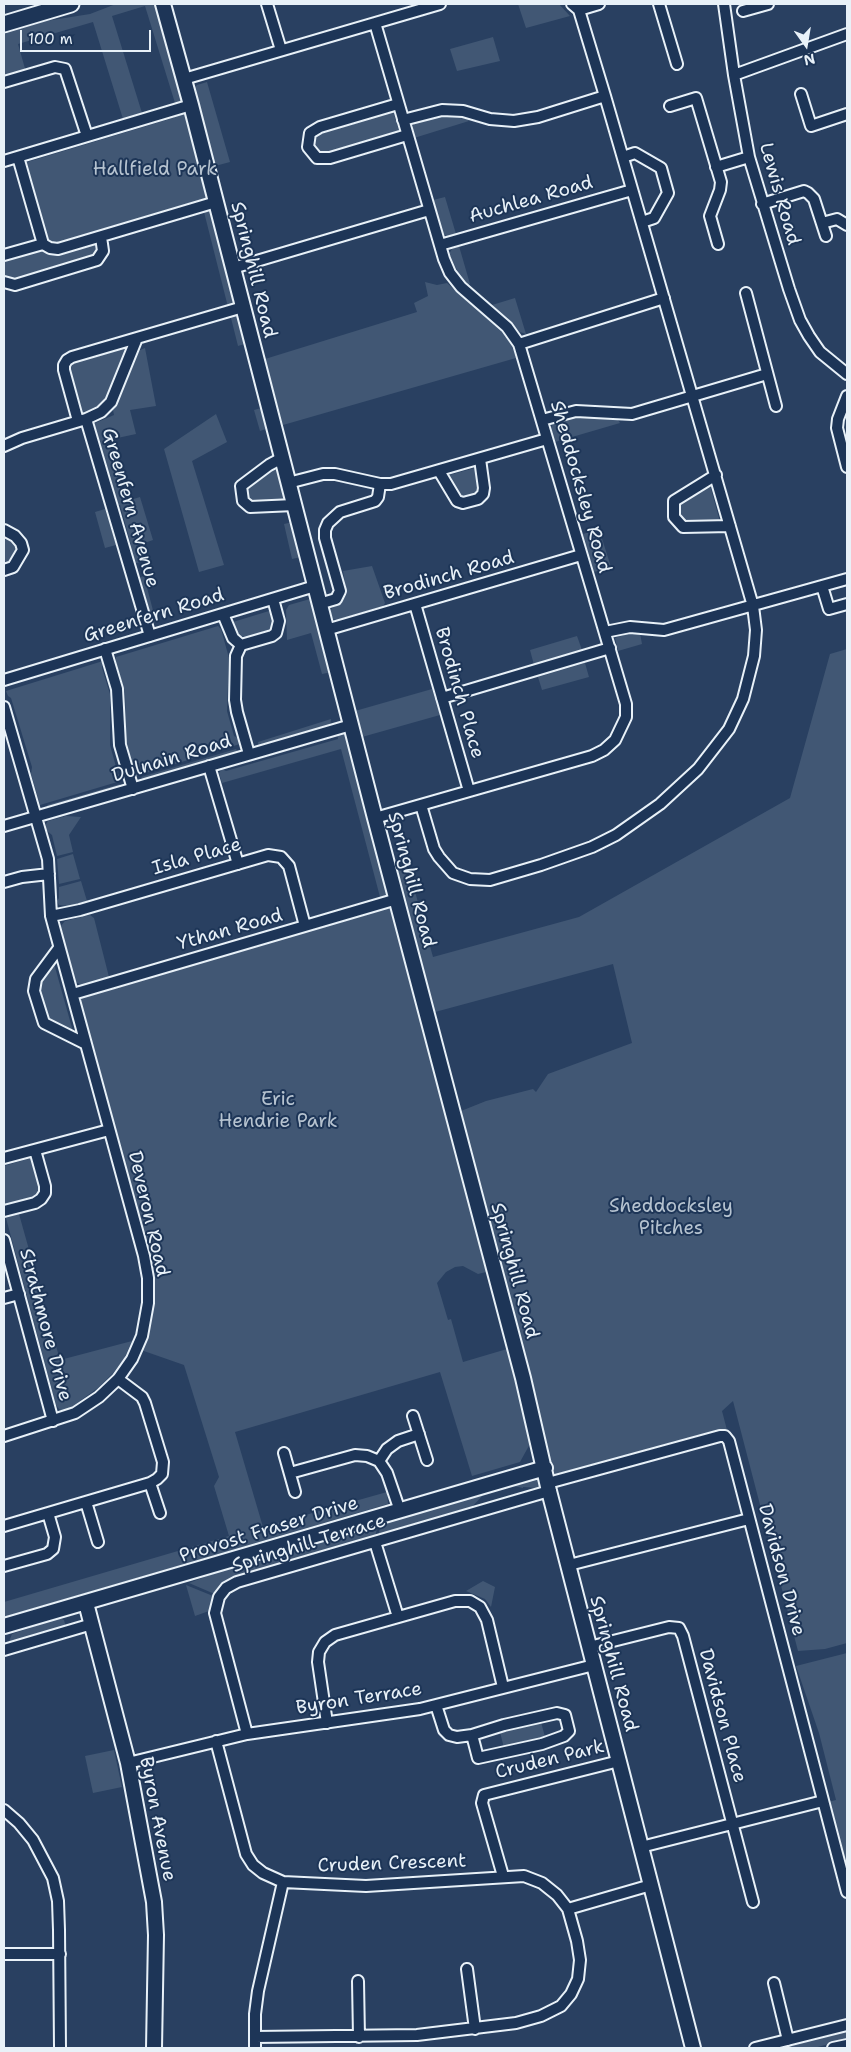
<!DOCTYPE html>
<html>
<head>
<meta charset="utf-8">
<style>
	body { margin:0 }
	#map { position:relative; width:851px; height:2052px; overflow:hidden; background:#294061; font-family:"Shantell Sans",sans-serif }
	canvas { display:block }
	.frame { position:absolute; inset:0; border:5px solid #e8f1f8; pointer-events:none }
	.north { position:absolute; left:781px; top:20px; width:50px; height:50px; -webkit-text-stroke:4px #1d3557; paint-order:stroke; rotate:167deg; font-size:14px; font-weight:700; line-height:20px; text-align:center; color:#e8f1f8 }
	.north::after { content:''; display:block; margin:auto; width:18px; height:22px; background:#e8f1f8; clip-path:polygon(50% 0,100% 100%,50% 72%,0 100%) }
	.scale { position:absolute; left:20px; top:30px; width:131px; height:22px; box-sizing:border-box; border:2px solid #e8f1f8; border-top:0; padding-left:6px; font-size:15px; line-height:18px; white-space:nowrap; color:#e8f1f8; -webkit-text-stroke:4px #1d3557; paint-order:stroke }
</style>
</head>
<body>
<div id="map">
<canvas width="851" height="2052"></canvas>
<div class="frame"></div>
<div class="north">N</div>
<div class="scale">100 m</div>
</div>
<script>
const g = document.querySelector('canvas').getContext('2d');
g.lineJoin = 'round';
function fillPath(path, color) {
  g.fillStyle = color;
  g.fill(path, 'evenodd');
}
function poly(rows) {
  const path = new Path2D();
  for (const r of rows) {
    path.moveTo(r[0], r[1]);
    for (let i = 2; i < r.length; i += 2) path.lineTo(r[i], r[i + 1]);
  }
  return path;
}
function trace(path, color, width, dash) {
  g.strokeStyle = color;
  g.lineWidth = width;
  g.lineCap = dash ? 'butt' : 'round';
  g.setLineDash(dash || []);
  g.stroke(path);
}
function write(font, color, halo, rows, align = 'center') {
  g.font = font + ' "Shantell Sans",sans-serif';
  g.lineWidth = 4;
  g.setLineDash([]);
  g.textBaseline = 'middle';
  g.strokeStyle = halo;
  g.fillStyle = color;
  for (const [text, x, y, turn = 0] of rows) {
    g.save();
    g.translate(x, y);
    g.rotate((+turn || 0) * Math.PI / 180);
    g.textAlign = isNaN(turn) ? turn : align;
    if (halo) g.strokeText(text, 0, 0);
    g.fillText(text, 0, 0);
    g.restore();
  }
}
fillPath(poly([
	[116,4,156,4,183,96,181,101,175,103,145,6,112,16,142,113,123,119,93,22,18,44,26,72,4,78,4,34,46,21,90,14],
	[518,4,559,4,570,16,526,28],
	[493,37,500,61,457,71,450,49],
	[207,82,230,162,215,166,194,88,197,85],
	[390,111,393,111,399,131,395,134,326,154,316,149,314,143,316,136,321,131],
	[178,114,184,114,189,117,208,194,208,198,204,202,57,246,46,241,24,163,173,118],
	[442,116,468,119,469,121,414,138,412,128,415,122],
	[445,197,456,234,447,236,443,234,433,200],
	[212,210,235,297,234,302,228,307,204,212],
	[91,244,98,245,100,252,95,257,14,281,4,277,4,262,7,259,41,249,51,253],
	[459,246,470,284,468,285,460,276,449,254,452,249],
	[425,282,437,285,447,283,502,332,512,346,516,358,283,425,265,359,417,312,414,303,428,296],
	[515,298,526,334,520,332,492,305],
	[235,313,238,314,248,343,238,346,230,314],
	[121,347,126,348,127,352,108,399,88,415,84,414,81,412,68,373,69,368,76,361],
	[145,348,156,406,130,410,136,434,108,440,124,502,140,497,153,540,136,546,140,562,134,564,128,547,131,545,120,505,115,505,91,428,93,424,114,415,113,410,118,401,136,357,140,350],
	[261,408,264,409,269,428,260,431,254,410],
	[216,414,227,442,192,461,224,565,199,572,164,449],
	[581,416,618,420,620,423,555,442,551,428,553,424],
	[274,466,278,467,287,496,285,499,282,502,250,503,247,500,246,485],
	[478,467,481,489,476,495,463,498,457,495,446,476],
	[710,485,720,522,686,523,681,520,678,513,678,506,681,501],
	[105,509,116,545,105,548,95,512],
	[293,522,301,557,292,559,284,524],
	[599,529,611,567,594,572,583,534],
	[4,534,13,539,16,544,16,549,8,562,4,564],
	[372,566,385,603,383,606,337,620,333,619,330,612,332,608,341,603,347,594,343,571],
	[144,576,156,622,151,623,137,578],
	[310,599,314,603,332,672,322,674,311,633,287,640,286,610,289,605],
	[269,611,274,619,273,626,268,631,248,637,241,636,233,627,233,622],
	[218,626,221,629,229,658,227,711,234,736,238,738,240,744,136,776,126,740,125,692,116,662,116,657],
	[630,633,640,633,642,644,618,651,615,638],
	[577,636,582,650,534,665,530,650],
	[847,649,847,1643,825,1649,798,1651,733,1401,722,1411,727,1430,560,1478,552,1474,547,1455,461,1111,486,1101,533,1089,536,1092,548,1074,632,1043,613,964,435,1012,396,870,408,866,433,957,579,917,790,798,830,654],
	[103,661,102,668,110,694,110,745,118,774,124,780,40,805,31,774,32,767,11,698,8,696,6,691],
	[585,663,589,677,542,690,538,677],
	[432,689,440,715,362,737,355,711],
	[331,719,330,726,259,747,258,742],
	[337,732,342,732,347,735,389,892,388,895,380,897,341,749,222,783,219,773,222,769,226,771,338,739],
	[236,749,239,753,145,781,141,777],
	[120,784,120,788,48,810,47,805],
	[66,816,81,817,69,835,73,852,57,856,52,835,46,830,46,824,48,821],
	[73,854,80,879,59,884,57,859],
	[81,881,87,901,69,906,59,905,57,901,59,898,59,887],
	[393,904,486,1272,478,1274,463,1266,455,1267,446,1272,437,1283,448,1320,451,1319,463,1362,507,1349,531,1442,520,1462,472,1476,440,1372,235,1432,263,1527,387,1492,388,1504,4,1617,4,1602,229,1536,214,1486,219,1477,184,1365,141,1350,153,1304,79,1005,79,1000,83,996],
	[90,915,94,918,109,977,82,985,75,982,60,927,65,921],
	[53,960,74,1035,46,1021,37,985],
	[31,1158,34,1161,41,1187,40,1192,32,1201,4,1207,4,1166],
	[19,1214,60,1360,132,1341,124,1359,113,1373,99,1387,73,1406,63,1411,59,1409,56,1405,6,1218],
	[534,1477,540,1481,539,1488,523,1487,523,1488,509,1485],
	[485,1493,468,1511,378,1537,381,1523],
	[378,1523,375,1538,236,1579,217,1595,189,1583,233,1566],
	[483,1581,495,1587,491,1607,485,1599,466,1591],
	[186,1585,213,1596,209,1611,195,1616],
	[59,1618,64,1620,66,1628,8,1644,12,1634],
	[847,1653,847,1875,828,1802,836,1800,819,1733,796,1666],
	[541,1722,545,1737,542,1741,531,1744,529,1740,521,1742,521,1746,504,1748,500,1732,505,1727,516,1725,517,1728,525,1726,525,1723],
	[114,1750,122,1787,93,1793,85,1756],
	[847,2030,847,2039,814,2048,775,2048]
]), '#415774');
const street = poly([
	[267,4,281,50],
	[659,4,677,64],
	[724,4,734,75,749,157,789,289,800,320,809,336,820,352,847,374],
	[579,10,599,4],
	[743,11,768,4],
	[375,23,444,259,450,273,461,287,507,327,519,344,626,704,626,717,615,740,604,750,592,756,375,818],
	[734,75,847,34],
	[184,79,440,4],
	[4,82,55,67,65,69,87,136],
	[801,94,811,126,847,114],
	[398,104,320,127,310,133,308,147,317,158,330,158,407,135],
	[670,106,696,98,721,182,720,190,710,216,718,244],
	[403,120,442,110,463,111,490,119,514,121,538,117,605,96],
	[18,157,43,244,50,248,58,249,216,202],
	[623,157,635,153,661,168,668,193,654,218,642,222],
	[4,161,191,105],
	[716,167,749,157],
	[762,204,804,191,808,193,814,199,826,236],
	[822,223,837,219,847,225],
	[440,245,632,190],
	[4,255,43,244],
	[233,268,429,210],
	[4,282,15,285,97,260,103,251,101,237],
	[746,293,776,406],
	[519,344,664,298],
	[847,396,838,419,837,428,847,467],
	[86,419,150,636],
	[542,420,576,411,632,414,767,374],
	[78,421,64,370,64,365,67,360,72,357,243,307],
	[4,446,22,438,86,419,101,412,111,402,137,338],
	[282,458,269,465,241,486,243,501,250,507,294,505],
	[439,471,457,501,463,503,478,499,483,494,484,488,480,459],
	[716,475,674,501,674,517,683,527,730,526],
	[288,483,323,474,335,474,380,484,391,484,547,439],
	[4,530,15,536,21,543,23,550,13,567,4,570],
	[822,586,829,609,847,604],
	[319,604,336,599,340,591,325,538,325,530,328,523,340,512,375,501,378,497,380,484],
	[415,604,469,791],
	[223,614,233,638,241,645,272,636,276,633,279,621,273,599],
	[326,630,581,555],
	[605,632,630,627,664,630,847,579],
	[241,645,236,656,235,700,237,712,249,754],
	[105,649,117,689,120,745,133,789],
	[4,680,315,586],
	[442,698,610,648],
	[4,707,48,859,51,916,144,1256,148,1278,148,1303,142,1336,132,1359,118,1379,99,1397,75,1413,4,1436],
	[209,766,238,864],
	[421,805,434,849,439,857,453,873,470,879,490,880,541,865,592,847,616,835,660,804,698,769,729,729,743,699,754,656,756,630,753,606,605,96,579,10,572,4],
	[4,826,351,725],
	[4,882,22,877,49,874],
	[51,916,80,910,268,855,281,857,289,866,305,926],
	[59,948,36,979,34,991,44,1023,86,1044],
	[73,994,397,899],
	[4,1158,109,1130],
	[4,1211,35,1203,41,1199,45,1193,45,1186,35,1150],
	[4,1240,53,1421],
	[4,1298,19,1294],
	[413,1416,427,1460],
	[284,1453,295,1492],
	[379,1461,387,1449,398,1441,419,1434],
	[290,1473,355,1455,367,1456,379,1461,387,1473,400,1511],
	[150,1483,160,1513],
	[548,1483,720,1436,725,1436,729,1441,847,1892],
	[86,1502,98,1542],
	[4,1526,150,1483,157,1479,162,1474,163,1462,145,1403,142,1397,118,1379],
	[375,1542,398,1617],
	[569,1565,749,1519],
	[4,1566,47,1554,53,1549,55,1537,48,1513],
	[589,1647,669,1627,679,1628,683,1636,753,1902],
	[4,1650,92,1624],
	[436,1705,444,1730,449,1735,457,1737,472,1735,504,1725,557,1713,565,1715,569,1731,564,1736,542,1744,478,1758,472,1735],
	[327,1723,318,1662,319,1652,325,1642,335,1635,455,1601,470,1601,480,1607,487,1620,503,1687],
	[247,1734,215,1613,219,1597,226,1588,237,1582,549,1491],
	[216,1741,246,1854,253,1865,263,1873,283,1882,366,1886,524,1876,542,1883,557,1895,568,1909,651,1885],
	[128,1763,247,1734,420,1709,594,1665],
	[4,1810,19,1823,33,1840,53,1878,58,1901,59,1930,60,2048],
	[641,1847,823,1801],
	[503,1876,482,1803,484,1795,619,1761],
	[4,1954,60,1954],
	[467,1969,475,2029],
	[358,1981,359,2037],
	[774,1983,788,2040],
	[255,2037,417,2035,516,2023,541,2016,561,2006,571,1994,578,1979,580,1960,577,1941,568,1909],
	[255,2048,255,2014,258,1991,283,1882],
	[755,2048,847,2025],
	[833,2048,847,2045]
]);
const secondary = poly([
	[163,4,191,105,375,818,523,1378,549,1491,693,2048],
	[86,1603,128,1763,154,1902,156,1935,154,2048],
	[4,1626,545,1468]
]);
const primary = poly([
	[4,24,71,4]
]);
trace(street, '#e8f1f8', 14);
trace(secondary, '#e8f1f8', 18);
trace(primary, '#e8f1f8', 19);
trace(street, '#1d3557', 10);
trace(secondary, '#1d3557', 14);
trace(primary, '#1d3557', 15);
write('19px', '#b6c3d0', '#1d3557', [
	["Hallfield Park",155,170],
	["Eric",278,1100],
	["Hendrie Park",278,1122],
	["Sheddocksley",671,1207],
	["Pitches",671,1229]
]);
write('19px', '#e8f1f8', '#1d3557', [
	["Lewis Road",779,194,74],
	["Auchlea Road",531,200,-16],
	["Springhill Road",253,270,76],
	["Sheddocksley Road",580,487,74],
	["Greenfern Avenue",130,508,74],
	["Brodinch Road",449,576,-16],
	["Greenfern Road",154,616,-17],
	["Brodinch Place",459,693,74],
	["Dulnain Road",172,759,-17],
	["Isla Place",197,857,-16],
	["Springhill Road",411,880,75],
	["Ythan Road",230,930,-16],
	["Deveron Road",148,1214,77],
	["Springhill Road",514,1271,75],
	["Strathmore Drive",45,1325,75],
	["Provost Fraser Drive",269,1530,-17],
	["Springhill Terrace",309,1544,-17],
	["Davidson Drive",781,1570,75],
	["Springhill Road",613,1664,75],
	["Byron Terrace",359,1699,-9],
	["Davidson Place",722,1716,75],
	["Cruden Park",550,1760,-14],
	["Byron Avenue",157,1819,79],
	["Cruden Crescent",392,1864,-2]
]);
</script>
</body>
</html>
